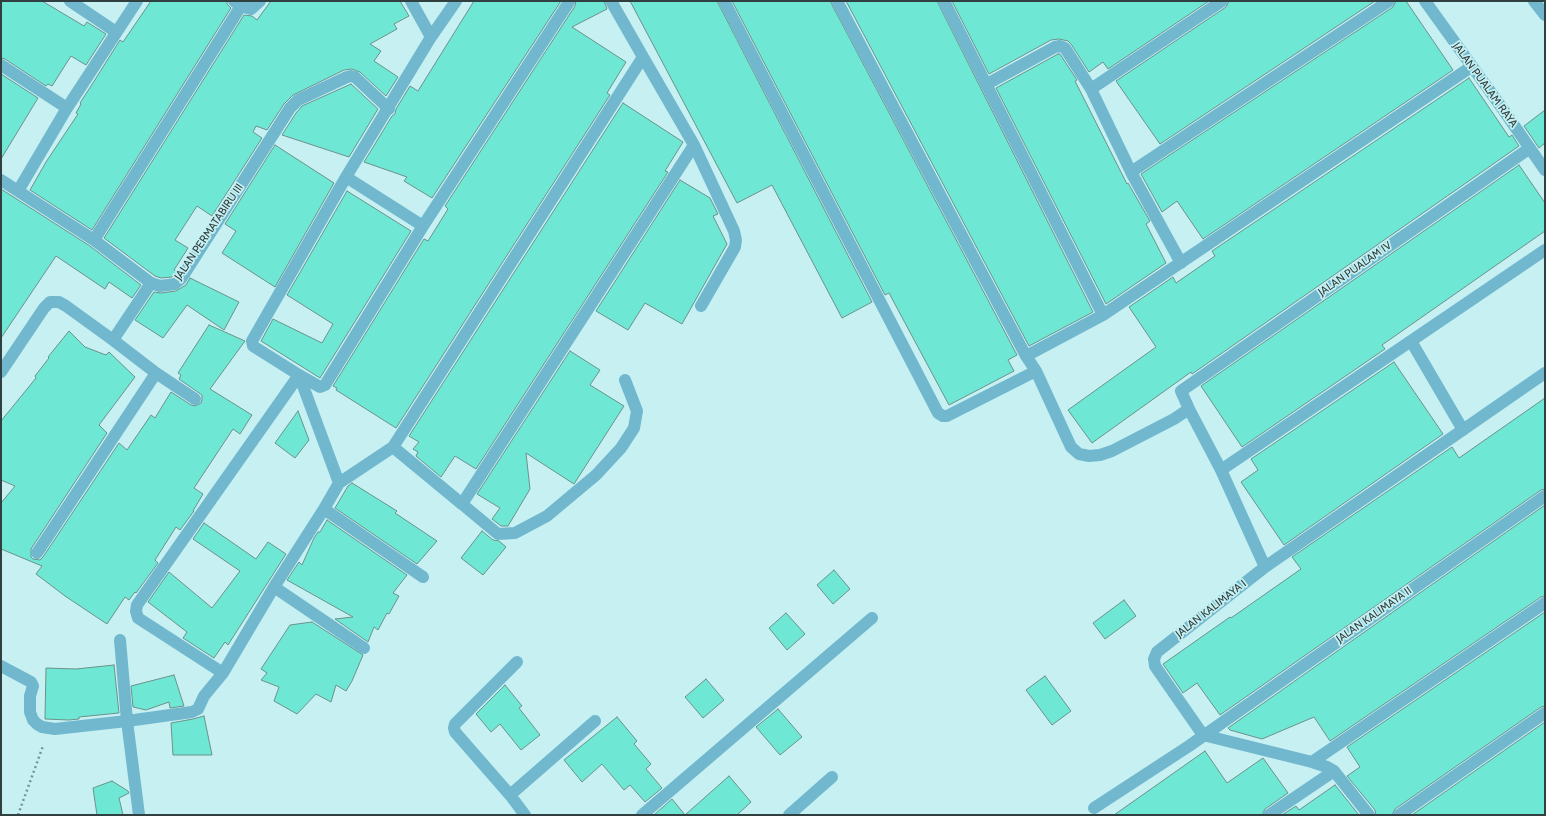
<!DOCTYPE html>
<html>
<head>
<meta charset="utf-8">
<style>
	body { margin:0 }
	#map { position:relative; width:1546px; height:816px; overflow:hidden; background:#c6f0f2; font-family:Cabin,sans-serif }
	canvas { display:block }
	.frame { position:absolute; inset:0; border:2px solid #304041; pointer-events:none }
</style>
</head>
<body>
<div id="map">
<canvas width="1546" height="816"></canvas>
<div class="frame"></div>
</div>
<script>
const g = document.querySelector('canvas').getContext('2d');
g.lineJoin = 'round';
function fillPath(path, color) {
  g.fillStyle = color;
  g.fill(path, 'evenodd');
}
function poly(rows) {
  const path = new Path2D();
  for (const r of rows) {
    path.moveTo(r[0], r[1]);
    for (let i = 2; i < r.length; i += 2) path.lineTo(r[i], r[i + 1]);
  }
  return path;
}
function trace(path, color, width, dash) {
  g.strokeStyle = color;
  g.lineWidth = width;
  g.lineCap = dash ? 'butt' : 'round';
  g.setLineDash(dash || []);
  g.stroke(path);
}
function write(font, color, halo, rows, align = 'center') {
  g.font = font + ' Cabin,sans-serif';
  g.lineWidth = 3.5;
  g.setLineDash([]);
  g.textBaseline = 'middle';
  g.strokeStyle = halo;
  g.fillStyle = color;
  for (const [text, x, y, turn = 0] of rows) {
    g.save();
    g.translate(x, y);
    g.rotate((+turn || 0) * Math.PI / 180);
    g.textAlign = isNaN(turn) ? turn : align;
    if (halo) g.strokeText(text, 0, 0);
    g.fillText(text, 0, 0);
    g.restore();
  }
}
const building = poly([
	[1,1,42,1,84,26,87,22,106,34,86,65,71,56,52,86,48,84,46,86,5,59,1,58,1,1],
	[151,1,227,1,227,4,231,8,92,230,30,190,46,162,78,114,76,113,81,104,80,103,91,86,120,40,123,42,151,1],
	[271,1,400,1,409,16,394,24,397,29,370,44,381,51,374,61,398,77,386,96,360,72,352,69,344,70,293,95,284,104,267,130,256,126,253,132,262,138,212,216,197,206,175,240,188,248,174,270,177,272,172,277,161,278,155,276,104,238,244,15,252,16,257,20,271,1],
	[474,1,561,1,432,198,404,181,407,177,364,162,392,116,395,114,396,109,410,86,418,91,474,1],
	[576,1,604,1,607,9,572,27,626,62,607,93,610,95,396,428,336,390,337,388,333,386,424,239,428,241,448,209,445,206,575,6,576,1],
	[630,1,717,1,872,302,842,318,772,185,737,203,630,1],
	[732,1,830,1,1017,355,1008,360,1014,371,949,405,889,293,885,295,732,1],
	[846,1,937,1,1093,312,1029,346,846,1],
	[952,1,1209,1,1108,69,1103,62,1089,72,1071,44,1068,41,1059,39,1051,40,989,74,952,1],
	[1229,1,1375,1,1160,144,1116,81,1226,7,1229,1],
	[1396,1,1406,1,1453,70,1203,239,1177,201,1162,212,1141,174,1393,7,1396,1],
	[1058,54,1060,54,1077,80,1075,81,1127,184,1128,183,1150,221,1146,224,1166,263,1106,304,996,88,1058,54],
	[1,74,38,98,1,159,1,74],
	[1469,78,1509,137,1512,135,1519,146,1192,374,1191,372,1092,443,1068,410,1156,347,1129,307,1173,277,1176,283,1215,256,1212,251,1469,78],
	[351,84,378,109,349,157,282,135,296,113,302,106,351,84],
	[623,103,683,142,665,171,668,172,476,469,455,456,441,477,416,456,418,452,413,449,419,442,409,436,623,103],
	[1545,110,1545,143,1539,148,1524,126,1545,110],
	[275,145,334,183,275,287,222,253,236,231,225,224,275,145],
	[1519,165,1545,203,1545,231,1382,345,1385,349,1242,447,1201,386,1519,165],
	[680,180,710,198,718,214,713,216,727,244,682,324,645,303,628,330,596,311,680,180],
	[1,189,90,246,141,285,132,298,109,282,105,289,56,256,1,338,1,189],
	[347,191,411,231,320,378,261,341,273,319,322,343,333,324,287,295,347,191],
	[190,278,239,302,224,330,187,305,163,338,135,320,154,292,161,293,176,291,186,285,190,278],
	[209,325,245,341,210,389,252,415,240,434,233,429,194,488,203,494,193,511,194,511,180,530,176,527,155,560,158,563,136,593,135,592,129,600,125,597,107,624,65,596,36,574,42,566,1,549,1,503,15,486,1,480,1,421,36,378,35,376,49,358,48,357,69,331,85,347,106,355,109,352,135,377,99,425,107,433,31,549,31,557,33,559,40,560,43,557,119,443,127,450,151,415,155,418,171,392,191,405,195,406,201,403,202,400,202,395,179,379,181,375,178,373,209,325],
	[570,351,600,370,590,385,624,406,574,484,526,453,530,489,508,526,501,526,492,519,500,508,477,494,570,351],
	[1394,362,1443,434,1284,545,1241,482,1258,470,1251,459,1394,362],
	[1545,398,1545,489,1541,490,1220,715,1197,683,1183,693,1163,664,1230,617,1231,618,1301,569,1292,557,1452,447,1459,458,1545,398],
	[298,411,309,440,295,458,275,443,298,411],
	[352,483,397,511,395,513,437,541,417,564,335,508,348,486,352,483],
	[1545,505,1545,596,1541,597,1330,741,1314,717,1262,739,1230,730,1228,728,1545,505],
	[327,520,407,575,393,593,399,596,389,614,387,613,378,630,374,627,368,642,335,619,353,617,287,580,299,562,302,565,314,538,318,532,320,532,327,520],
	[204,523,256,559,268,542,286,554,228,645,225,642,214,658,183,638,187,632,148,602,169,572,212,608,240,571,193,539,204,523],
	[482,531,493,540,499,541,506,547,483,575,461,558,482,531],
	[834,570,850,589,833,604,817,585,834,570],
	[1124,600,1136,616,1105,639,1093,623,1124,600],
	[1545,612,1545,706,1541,707,1395,809,1392,815,1376,815,1375,810,1347,776,1360,767,1347,747,1545,612],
	[786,613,805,634,787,650,769,628,786,613],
	[312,622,363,655,352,681,346,691,336,685,331,702,316,694,297,714,274,701,279,687,261,680,267,673,261,669,290,625,312,622],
	[114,665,119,713,79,717,79,719,69,720,45,719,46,668,76,669,114,665],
	[174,675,184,706,170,708,169,702,146,710,133,707,131,686,174,675],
	[1045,676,1071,711,1052,725,1026,690,1045,676],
	[706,679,724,700,703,718,685,697,706,679],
	[505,685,522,706,519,708,540,735,521,750,500,724,491,732,476,714,505,685],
	[778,709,802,737,780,755,756,727,778,709],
	[204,716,212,755,173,755,171,723,193,719,204,716],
	[617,717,637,741,634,744,651,764,646,769,662,788,645,802,630,785,624,790,602,764,582,782,564,760,617,717],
	[1545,722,1545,815,1412,815,1545,722],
	[1205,751,1227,783,1263,758,1288,793,1265,809,1262,815,1114,815,1205,751],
	[729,776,751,802,737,815,656,815,655,814,672,799,685,815,729,776],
	[112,781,128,791,129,793,119,798,123,815,97,815,93,788,112,781],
	[1335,785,1359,815,1282,815,1296,806,1299,810,1335,785]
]);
fillPath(building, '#6ee8d5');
trace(building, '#6c918a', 1);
trace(poly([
	[18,815,43,746]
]), '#779495', 2.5, [2, 3]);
trace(poly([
	[70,1,116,32],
	[411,1,431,37],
	[456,1,431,37,346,177,252,341,253,346,299,375,320,387,325,385,423,226,569,2,568,1],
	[724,1,938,413,943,416,947,416,1036,371],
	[837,1,1026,356,1036,371,1071,447,1079,454,1089,456,1100,455,1112,451,1174,419,1189,409,1221,470,1545,250],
	[944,1,1103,315],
	[1425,1,1502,108,1545,170],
	[1534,1,1545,15],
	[241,6,251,9,260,1],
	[1,65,67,108,137,1],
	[987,84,1055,47,1060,46,1065,48,1091,89,1131,172],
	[1091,89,1222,1],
	[694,145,734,231,736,240,735,247,701,306],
	[346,177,423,226],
	[1,180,94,240,151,283,160,286,168,285,175,284,181,279,290,108,298,100,347,77,351,76,355,77,389,109],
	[18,191,67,108],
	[94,240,241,6,234,1],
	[1181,263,1131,172,1389,1],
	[1411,341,1463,430],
	[1026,356,1103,315,1471,67],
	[1,372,44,308,50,302,59,302,66,306,113,340],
	[156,373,195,399],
	[299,375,137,605,136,611,138,618,223,673,274,587,324,509,339,483,393,447,643,57,611,1],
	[299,375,339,483],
	[625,380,637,411,634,428,621,448,596,475,547,516,515,533,498,534,462,504,694,145,643,57],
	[1189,409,1181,391,1530,148],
	[393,447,462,504],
	[1221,470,1265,567,1545,373],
	[324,509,423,577],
	[37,553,156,373,113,340,151,283],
	[1265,567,1157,652,1154,659,1155,666,1203,735,1312,762,1327,767,1334,771,1369,815],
	[274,587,364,648],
	[120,640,127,721,139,815],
	[517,662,455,724,454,728,455,732,510,795,525,815],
	[1,666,31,682,33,686,30,696,30,712,33,720,37,724,42,727,55,729,127,721,192,712,198,709,204,696,223,673],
	[1312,762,1545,603],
	[510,795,595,721],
	[1094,808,1189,746,1545,496],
	[642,815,872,618],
	[789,815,832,777],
	[1269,815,1334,771],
	[1399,815,1545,713]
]), '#71b8ce', 12);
write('11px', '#304041', '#c6f0f2', [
	["JALAN PUALAM RAYA",1485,85,54],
	["JALAN PERMATABIRU III",209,232,-56],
	["JALAN PUALAM IV",1355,269,-35],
	["JALAN KALIMAYA I",1211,609,-38],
	["JALAN KALIMAYA II",1374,615,-35]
]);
</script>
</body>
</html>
